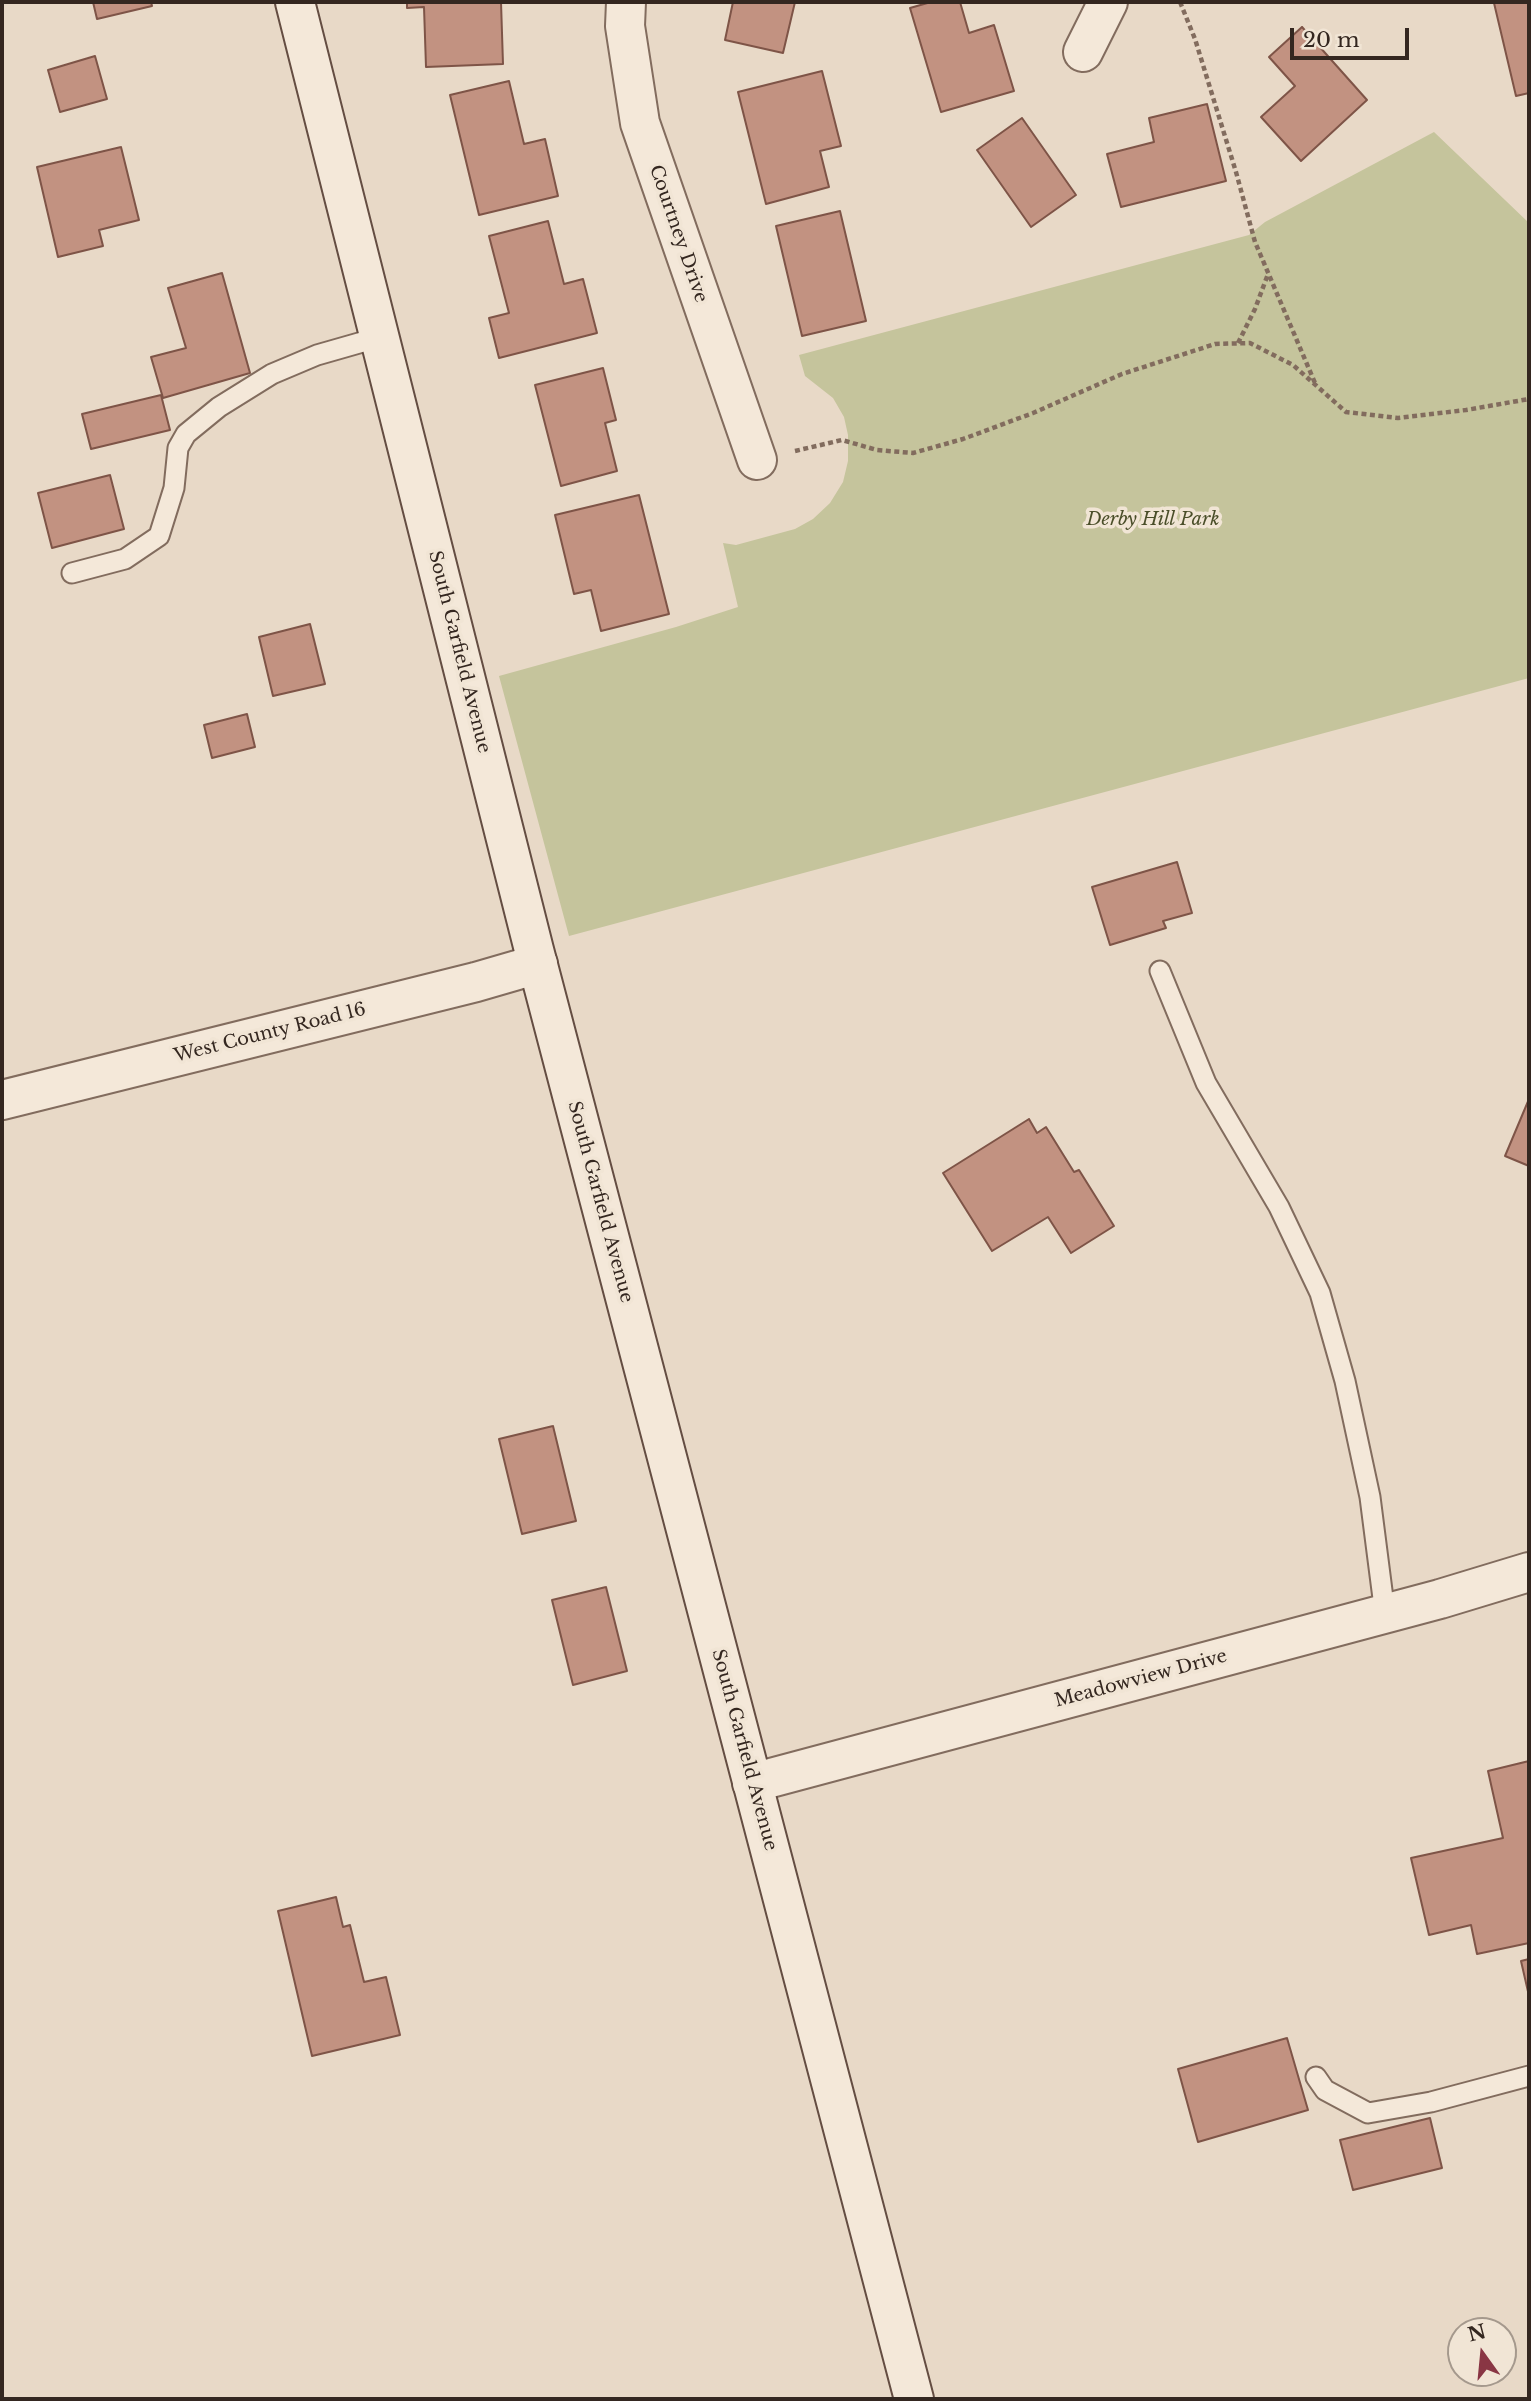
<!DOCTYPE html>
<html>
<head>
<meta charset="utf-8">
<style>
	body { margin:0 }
	#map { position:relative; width:1531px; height:2401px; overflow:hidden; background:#e8d9c7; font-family:"Libre Baskerville",serif }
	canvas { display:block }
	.frame { position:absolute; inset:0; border:4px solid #342720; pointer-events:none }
	.north { position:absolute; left:1447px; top:2317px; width:70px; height:70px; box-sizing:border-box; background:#f1e5d5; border:2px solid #a5998d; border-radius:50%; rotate:345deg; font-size:19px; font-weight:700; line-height:28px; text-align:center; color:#342720 }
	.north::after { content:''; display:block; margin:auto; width:24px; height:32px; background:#893644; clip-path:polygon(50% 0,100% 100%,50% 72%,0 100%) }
	.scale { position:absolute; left:1290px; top:28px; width:119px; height:32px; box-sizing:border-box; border:4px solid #342720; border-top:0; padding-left:9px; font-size:21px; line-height:24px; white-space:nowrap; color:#342720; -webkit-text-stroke:5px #f1e5d5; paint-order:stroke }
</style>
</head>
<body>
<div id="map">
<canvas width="1531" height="2401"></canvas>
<div class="frame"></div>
<div class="north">N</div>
<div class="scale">20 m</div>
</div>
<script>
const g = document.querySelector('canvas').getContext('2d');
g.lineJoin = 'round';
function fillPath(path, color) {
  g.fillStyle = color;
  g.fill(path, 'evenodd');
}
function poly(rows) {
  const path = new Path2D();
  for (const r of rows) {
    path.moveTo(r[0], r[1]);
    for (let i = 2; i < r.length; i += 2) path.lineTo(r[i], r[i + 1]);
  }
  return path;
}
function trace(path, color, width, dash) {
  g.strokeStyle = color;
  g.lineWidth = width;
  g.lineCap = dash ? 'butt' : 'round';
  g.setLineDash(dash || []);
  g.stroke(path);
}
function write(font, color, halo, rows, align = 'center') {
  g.font = font + ' "Libre Baskerville",serif';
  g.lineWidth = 7;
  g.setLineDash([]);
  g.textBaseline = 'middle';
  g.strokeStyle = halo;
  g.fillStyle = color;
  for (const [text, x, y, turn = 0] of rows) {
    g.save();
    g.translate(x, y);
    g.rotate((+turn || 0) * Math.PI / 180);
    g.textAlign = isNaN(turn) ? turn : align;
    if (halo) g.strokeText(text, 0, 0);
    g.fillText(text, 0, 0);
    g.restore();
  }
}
fillPath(poly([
	[1434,132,1529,223,1529,678,569,936,499,676,676,627,738,607,723,543,736,545,795,529,813,519,830,503,843,482,848,461,848,435,844,417,833,398,805,376,799,355,1249,235,1265,222]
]), '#c5c49c');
const building = poly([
	[93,2,151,2,152,6,97,19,93,2],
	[407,2,501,2,503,64,426,67,424,7,407,8,407,2],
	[733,2,795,2,783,53,725,40,733,2],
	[931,2,960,2,969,33,994,25,1014,91,941,112,910,8,931,2],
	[1500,2,1529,2,1529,93,1516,96,1494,3,1500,2],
	[1302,27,1367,100,1301,161,1261,117,1295,86,1269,57,1302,27],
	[95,56,107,99,60,112,48,70,95,56],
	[822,71,841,146,820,151,829,187,766,204,738,92,822,71],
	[509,81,524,144,545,139,558,196,479,215,450,95,509,81],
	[1207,104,1226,181,1121,207,1107,154,1154,142,1149,118,1207,104],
	[1022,118,1076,195,1031,227,977,150,1022,118],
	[121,147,139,220,99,230,103,246,58,257,37,167,121,147],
	[840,211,866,321,802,336,776,226,840,211],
	[548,221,564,284,583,279,597,333,499,358,489,318,509,313,489,236,548,221],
	[222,273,250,373,163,398,151,357,186,348,168,288,222,273],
	[603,368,616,420,605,423,617,471,561,486,535,385,603,368],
	[161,395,170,430,91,449,82,414,161,395],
	[110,475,124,529,52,548,38,493,110,475],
	[639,495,669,614,601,631,591,590,574,594,555,515,639,495],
	[310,624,325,684,273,696,259,637,310,624],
	[247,714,255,747,212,758,204,725,247,714],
	[1177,862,1192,913,1163,921,1166,928,1110,945,1092,887,1177,862],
	[1529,1099,1529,1166,1505,1156,1529,1099],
	[1029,1119,1037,1133,1046,1127,1074,1172,1079,1170,1114,1226,1071,1253,1048,1217,992,1251,943,1173,1029,1119],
	[553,1426,576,1521,522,1534,499,1439,553,1426],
	[606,1587,627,1671,573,1685,552,1600,606,1587],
	[1529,1761,1529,1943,1477,1954,1471,1925,1429,1935,1411,1858,1503,1838,1488,1771,1529,1761],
	[336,1897,343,1927,350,1925,364,1982,386,1977,400,2035,312,2056,278,1911,336,1897],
	[1529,1959,1529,1996,1521,1961,1529,1959],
	[1287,2038,1308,2110,1198,2142,1178,2069,1287,2038],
	[1430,2118,1442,2168,1353,2190,1340,2140,1430,2118]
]);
fillPath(building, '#c29281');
trace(building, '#7e5447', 2);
const lane = poly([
	[72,573,125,559,159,536,174,488,178,448,186,434,219,407,272,374,317,355,380,337],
	[1160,971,1206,1083,1279,1207,1320,1293,1345,1381,1370,1497,1385,1614],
	[1316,2077,1325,2090,1368,2113,1431,2102,1529,2076]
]);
const street = poly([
	[626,2,625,26,640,123,757,460],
	[1083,52,1108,2],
	[2,1100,476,982,538,964],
	[752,1783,1440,1599,1529,1572]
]);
const secondary = poly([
	[295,2,534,950,914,2399]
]);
trace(lane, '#826c5e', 23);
trace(street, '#826c5e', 42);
trace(secondary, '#644d42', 42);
trace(poly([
	[1180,2,1195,39,1236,172,1255,242,1315,383],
	[1238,343,1255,309,1268,274],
	[795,451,842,440,877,450,913,453,963,439,1033,413,1122,374,1215,344,1250,343,1293,365,1346,412,1398,418,1466,410,1529,399]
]), '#826c5e', 4.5, [5, 3.5]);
trace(lane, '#f4e8d9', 19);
trace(street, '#f4e8d9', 38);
trace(secondary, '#f4e8d9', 38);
write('18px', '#342720', '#f1e5d5', [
	["Courtney Drive",678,234,71],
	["South Garfield Avenue",459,652,76],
	["West County Road 16",270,1033,-14],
	["South Garfield Avenue",600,1202,75],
	["Meadowview Drive",1141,1679,-15],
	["South Garfield Avenue",744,1750,75]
]);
write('italic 18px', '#4a4e29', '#f1e5d5', [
	["Derby Hill Park",1153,520]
]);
</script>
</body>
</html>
